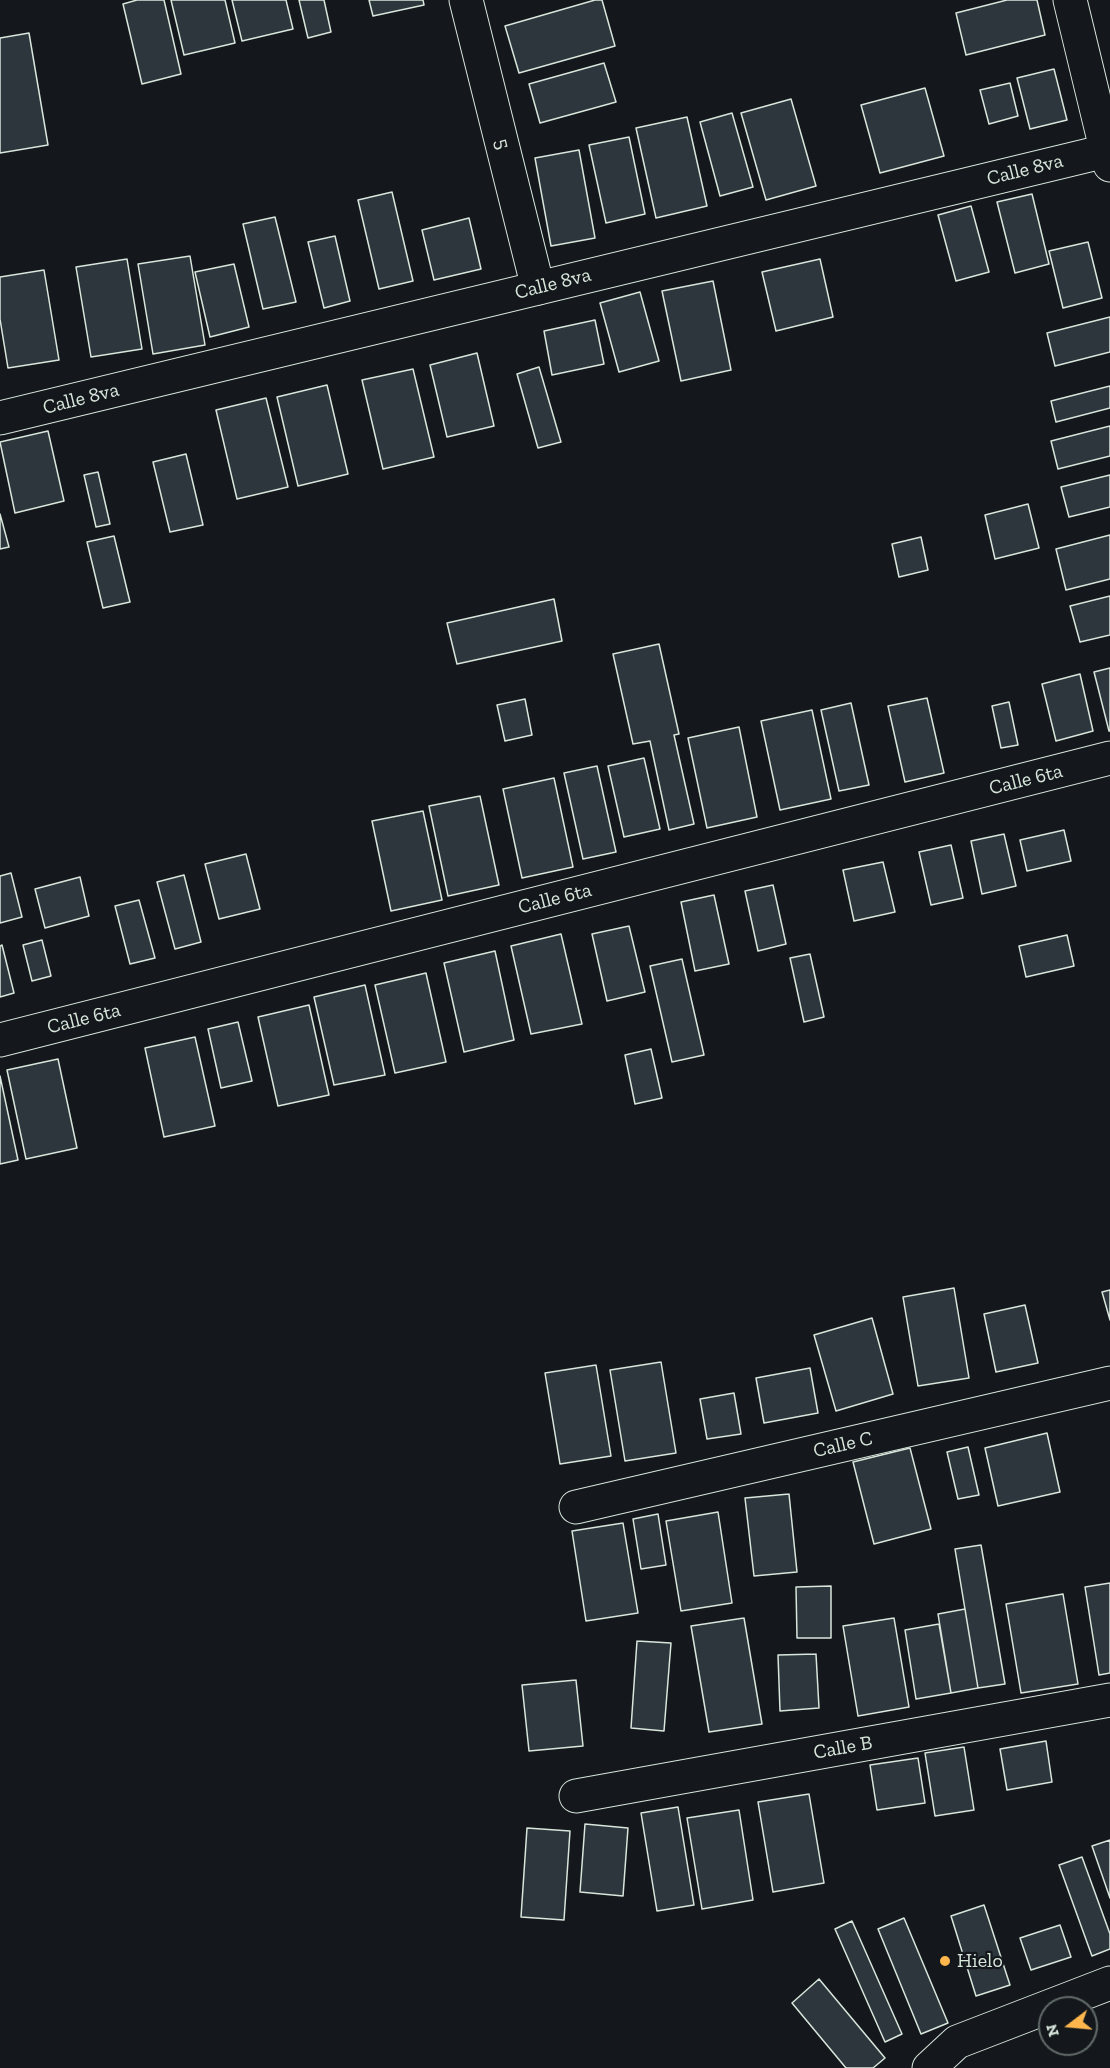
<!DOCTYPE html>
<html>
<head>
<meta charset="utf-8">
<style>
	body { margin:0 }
	#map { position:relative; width:1110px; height:2068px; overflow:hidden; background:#14181c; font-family:"Zilla Slab",serif }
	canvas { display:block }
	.north { position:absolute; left:1038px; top:1996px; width:60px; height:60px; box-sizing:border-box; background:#14181c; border:2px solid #626a69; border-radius:50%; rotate:254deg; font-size:16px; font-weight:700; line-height:24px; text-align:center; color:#d8e6dc }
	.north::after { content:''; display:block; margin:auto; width:21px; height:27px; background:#ffb74d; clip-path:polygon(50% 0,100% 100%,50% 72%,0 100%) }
</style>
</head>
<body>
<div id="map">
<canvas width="1110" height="2068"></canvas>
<div class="north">N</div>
</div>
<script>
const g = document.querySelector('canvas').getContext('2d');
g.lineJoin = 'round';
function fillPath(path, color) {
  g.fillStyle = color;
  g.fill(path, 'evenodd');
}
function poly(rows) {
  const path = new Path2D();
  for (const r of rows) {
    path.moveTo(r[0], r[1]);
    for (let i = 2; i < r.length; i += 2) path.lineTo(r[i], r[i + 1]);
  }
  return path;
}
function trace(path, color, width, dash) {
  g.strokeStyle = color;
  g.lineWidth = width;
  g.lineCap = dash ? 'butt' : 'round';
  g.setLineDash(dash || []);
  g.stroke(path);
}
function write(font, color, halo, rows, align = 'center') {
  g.font = font + ' "Zilla Slab",serif';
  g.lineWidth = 4.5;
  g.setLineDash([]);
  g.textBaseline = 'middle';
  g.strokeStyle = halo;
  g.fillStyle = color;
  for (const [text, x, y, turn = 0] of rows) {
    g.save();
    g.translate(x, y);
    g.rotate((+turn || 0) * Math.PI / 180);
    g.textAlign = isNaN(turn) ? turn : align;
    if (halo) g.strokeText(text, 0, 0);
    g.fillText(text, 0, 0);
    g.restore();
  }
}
const building = poly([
	[137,0,164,0,181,74,142,84,123,4,137,0],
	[171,0,225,0,235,43,184,55,171,0],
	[232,0,286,0,293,29,242,41,232,0],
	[299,0,324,0,331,32,308,38,299,0],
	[369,0,423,0,424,5,373,16,369,0],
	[595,0,602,0,615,46,519,73,505,26,595,0],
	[1007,0,1037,0,1045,35,966,55,956,13,1007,0],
	[29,33,48,145,0,153,0,38,29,33],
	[604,63,616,102,540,123,529,84,604,63],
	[1054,69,1067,120,1030,129,1017,78,1054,69],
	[1010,83,1018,116,989,124,980,90,1010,83],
	[925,88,944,156,880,173,861,105,925,88],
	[791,99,816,186,766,200,741,113,791,99],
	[732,113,753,187,720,196,700,122,732,113],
	[687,117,707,206,656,218,636,128,687,117],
	[629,137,645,214,606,223,589,145,629,137],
	[579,150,595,238,551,246,535,158,579,150],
	[392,192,413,281,379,289,358,200,392,192],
	[1032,194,1049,264,1015,273,997,202,1032,194],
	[971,206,989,272,956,281,938,215,971,206],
	[275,217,296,302,263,309,243,224,275,217],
	[469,218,481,269,434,280,422,230,469,218],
	[335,236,350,301,324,308,308,242,335,236],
	[1088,242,1102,298,1063,308,1049,251,1088,242],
	[190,256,205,345,153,354,138,264,190,256],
	[127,259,142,349,91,357,76,267,127,259],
	[820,259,833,317,776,331,762,272,820,259],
	[234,264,249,327,210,337,195,272,234,264],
	[44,270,59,360,8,368,0,319,0,277,44,270],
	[713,281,731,370,681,381,662,291,713,281],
	[640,292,659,361,619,372,600,303,640,292],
	[1110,317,1110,352,1055,366,1047,333,1110,317],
	[595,320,604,364,552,375,544,331,595,320],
	[477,353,494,426,447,437,430,365,477,353],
	[539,367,561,442,538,448,517,374,539,367],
	[413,369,434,457,383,469,362,380,413,369],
	[327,385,348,474,298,486,277,397,327,385],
	[1110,386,1110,408,1056,422,1051,401,1110,386],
	[266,398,288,487,237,499,216,410,266,398],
	[1110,426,1110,456,1058,469,1051,441,1110,426],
	[48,431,64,501,15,513,0,442,48,431],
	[186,454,203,525,170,532,153,462,186,454],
	[98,472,110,524,96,527,84,475,98,472],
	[1110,475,1110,507,1069,517,1061,487,1110,475],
	[1028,504,1039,548,995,559,985,515,1028,504],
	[0,514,9,547,0,549,0,514],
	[1110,535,1110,579,1066,590,1056,549,1110,535],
	[114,536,130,602,103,608,87,542,114,536],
	[921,537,928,570,899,577,892,544,921,537],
	[1110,596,1110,635,1080,642,1070,606,1110,596],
	[554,599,562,641,457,664,447,623,554,599],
	[659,644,679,734,674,735,694,824,669,830,650,741,633,744,613,654,659,644],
	[1110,668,1110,731,1109,731,1094,672,1110,668],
	[1080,674,1093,731,1056,741,1042,684,1080,674],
	[927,698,944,773,905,782,888,706,927,698],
	[525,699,532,735,505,741,497,705,525,699],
	[1009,702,1018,745,1001,748,992,706,1009,702],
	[851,703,869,785,839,791,821,710,851,703],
	[812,710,831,799,780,810,761,721,812,710],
	[739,727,757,817,707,828,688,738,739,727],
	[644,758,660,829,624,837,608,766,644,758],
	[597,766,616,852,583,859,564,773,597,766],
	[554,778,573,867,522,878,503,789,554,778],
	[480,796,499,885,448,896,429,806,480,796],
	[423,811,442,900,391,911,372,821,423,811],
	[1064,830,1071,861,1027,871,1020,840,1064,830],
	[1004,834,1016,886,982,894,971,841,1004,834],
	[951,845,963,898,931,905,919,852,951,845],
	[246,854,260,909,219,919,205,864,246,854],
	[883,862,895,912,854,921,843,870,883,862],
	[11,873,22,917,0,923,0,876,11,873],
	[184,875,201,942,175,949,157,882,184,875],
	[80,877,89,916,45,928,35,889,80,877],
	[773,885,786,944,758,951,745,891,773,885],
	[714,895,729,964,695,971,681,902,714,895],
	[139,900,155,958,130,964,115,906,139,900],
	[629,926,645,992,607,1001,592,934,629,926],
	[561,934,582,1024,531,1034,511,946,561,934],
	[1067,935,1074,966,1026,977,1019,946,1067,935],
	[42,940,51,976,32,981,23,945,42,940],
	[2,945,14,993,0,997,0,946,2,945],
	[495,951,514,1040,464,1052,444,963,495,951],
	[810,954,824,1017,804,1022,790,958,810,954],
	[682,959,704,1055,672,1062,650,966,682,959],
	[426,973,446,1062,395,1073,375,985,426,973],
	[365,985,385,1075,334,1085,314,997,365,985],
	[309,1005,329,1095,278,1106,258,1017,309,1005],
	[238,1022,252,1081,221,1088,208,1029,238,1022],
	[195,1037,215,1126,164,1137,145,1048,195,1037],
	[651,1049,662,1098,635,1104,625,1055,651,1049],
	[58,1059,77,1148,26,1159,7,1070,58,1059],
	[0,1076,18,1160,0,1164,0,1076],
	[954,1288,969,1378,918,1386,903,1297,954,1288],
	[1110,1290,1110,1320,1102,1292,1110,1290],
	[1025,1305,1038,1363,996,1372,984,1314,1025,1305],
	[872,1318,893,1394,836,1411,814,1335,872,1318],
	[661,1362,676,1453,625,1461,610,1370,661,1362],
	[596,1365,611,1456,560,1464,545,1373,596,1365],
	[810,1368,818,1413,764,1423,756,1378,810,1368],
	[734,1393,741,1434,707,1439,700,1399,734,1393],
	[1047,1433,1060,1492,998,1506,985,1448,1047,1433],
	[968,1447,979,1495,958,1499,947,1452,968,1447],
	[910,1448,931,1529,874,1544,853,1462,910,1448],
	[789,1494,797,1572,754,1576,745,1498,789,1494],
	[718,1512,732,1603,681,1611,666,1521,718,1512],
	[658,1514,666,1565,641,1569,633,1519,658,1514],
	[623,1523,638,1613,586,1621,572,1531,623,1523],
	[981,1545,1005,1684,978,1688,955,1549,981,1545],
	[1110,1583,1110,1673,1099,1675,1085,1587,1110,1583],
	[831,1586,831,1638,797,1638,796,1587,831,1586],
	[1063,1594,1078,1684,1021,1693,1006,1604,1063,1594],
	[965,1609,978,1688,951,1693,938,1614,965,1609],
	[744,1618,762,1724,709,1732,691,1626,744,1618],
	[894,1618,909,1707,858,1716,843,1626,894,1618],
	[939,1624,951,1693,916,1699,905,1630,939,1624],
	[637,1641,671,1643,664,1731,631,1728,637,1641],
	[816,1654,819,1708,780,1711,778,1655,816,1654],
	[576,1680,583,1746,529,1751,522,1685,576,1680],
	[1046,1741,1052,1782,1007,1790,1000,1749,1046,1741],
	[964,1747,974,1810,935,1816,925,1753,964,1747],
	[918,1758,925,1803,877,1810,870,1765,918,1758],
	[809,1794,824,1883,773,1892,758,1802,809,1794],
	[678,1807,694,1905,657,1911,641,1813,678,1807],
	[739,1810,753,1900,702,1909,687,1818,739,1810],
	[585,1824,628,1828,623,1896,580,1892,585,1824],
	[527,1828,570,1831,564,1920,521,1917,527,1828],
	[1110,1840,1110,1898,1092,1846,1110,1840],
	[1082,1857,1110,1934,1110,1949,1092,1956,1059,1865,1082,1857],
	[984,1905,1010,1985,976,1996,951,1916,984,1905],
	[904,1918,948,2023,921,2034,878,1929,904,1918],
	[852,1921,902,2034,885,2042,835,1929,852,1921],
	[1060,1925,1071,1957,1031,1970,1020,1938,1060,1925],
	[819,1979,885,2058,873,2068,846,2068,792,2003,819,1979]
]);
fillPath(building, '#2c363c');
trace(building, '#d8e6dc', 1.5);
const street = poly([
	[466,0,538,288],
	[0,1040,1110,758],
	[576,1507,1110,1383],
	[576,1796,1110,1700]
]);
const secondary = poly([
	[1070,0,1110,165],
	[0,418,1106,151],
	[929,2068,957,2042,1110,1983]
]);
trace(street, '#d8e6dc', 35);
trace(secondary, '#d8e6dc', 35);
trace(street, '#14181c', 33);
trace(secondary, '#14181c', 33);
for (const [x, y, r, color] of [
	[945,1961,6,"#ffb74d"]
]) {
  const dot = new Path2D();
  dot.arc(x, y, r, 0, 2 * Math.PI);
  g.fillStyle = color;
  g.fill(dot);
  trace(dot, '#14181c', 2);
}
write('20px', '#d8e6dc', '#14181c', [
	["5",502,144,76],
	["Calle 8va",1025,170,-14],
	["Calle 8va",553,284,-14],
	["Calle 8va",81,399,-14],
	["Calle 6ta",1026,780,-14],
	["Calle 6ta",555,899,-14],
	["Calle 6ta",84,1019,-14],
	["Calle C",843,1445,-13],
	["Calle B",843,1748,-10]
]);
write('20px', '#d8e6dc', '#14181c', [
	["Hielo",957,1961]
], 'left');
</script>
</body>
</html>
